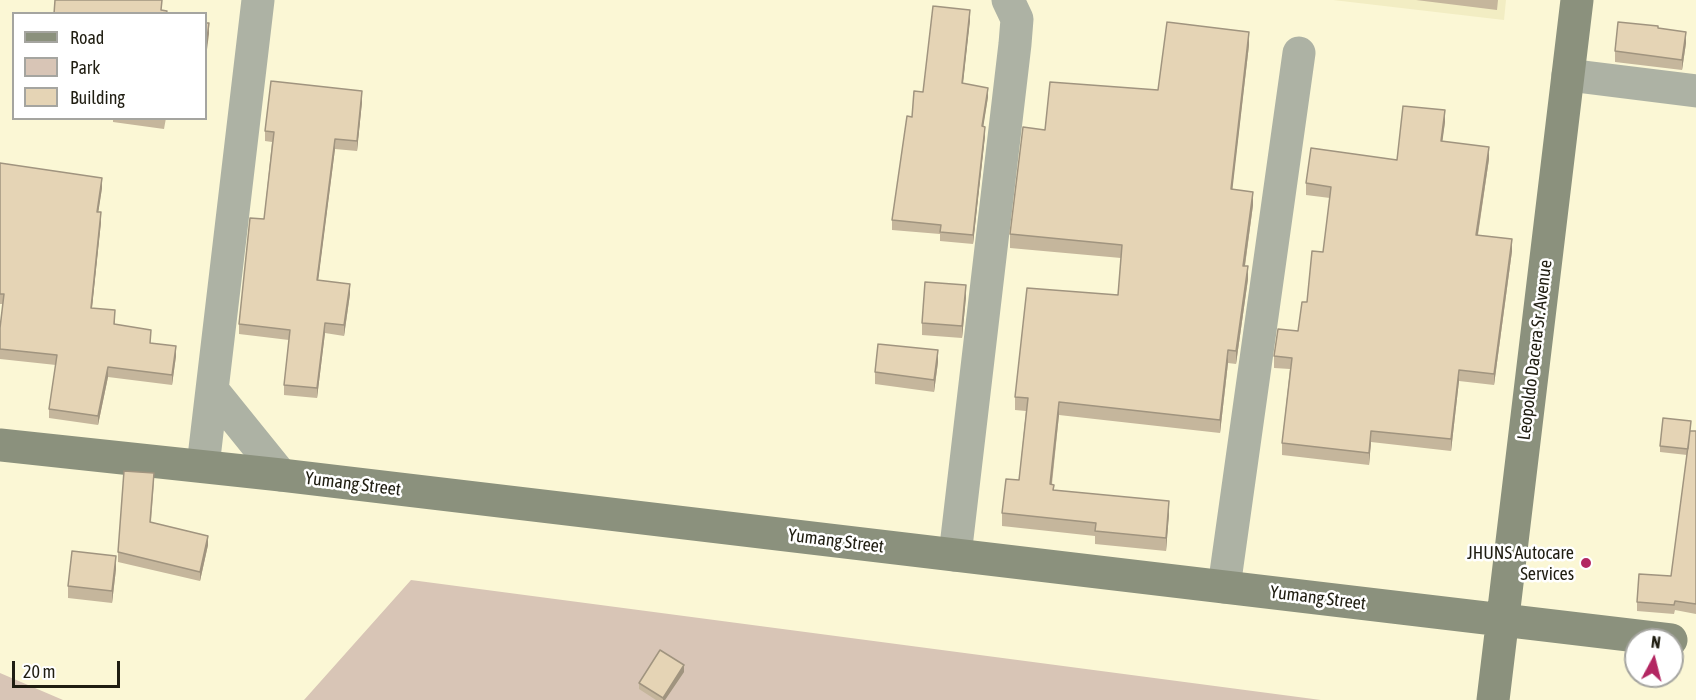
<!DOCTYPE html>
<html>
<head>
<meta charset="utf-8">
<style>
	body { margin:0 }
	#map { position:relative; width:1696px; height:700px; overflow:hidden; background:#fbf7d5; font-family:"Asap Condensed",sans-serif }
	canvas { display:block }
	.legend { position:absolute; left:12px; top:12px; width:195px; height:108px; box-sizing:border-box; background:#fff; border:2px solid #a5a5a0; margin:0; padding:8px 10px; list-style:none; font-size:18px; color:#1f1d11 }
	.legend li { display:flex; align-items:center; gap:12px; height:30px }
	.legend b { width:30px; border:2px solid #a5a5a0 }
	.north { position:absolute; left:1624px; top:628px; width:60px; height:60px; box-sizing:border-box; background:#fff; border:2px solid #a5a5a0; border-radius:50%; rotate:7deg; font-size:16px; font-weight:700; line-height:24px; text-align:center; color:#1f1d11 }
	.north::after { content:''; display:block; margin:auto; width:21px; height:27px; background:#b32762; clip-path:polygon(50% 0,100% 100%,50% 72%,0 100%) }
	.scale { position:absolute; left:12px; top:661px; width:108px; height:27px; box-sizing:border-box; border:3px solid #1f1d11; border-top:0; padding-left:8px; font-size:18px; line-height:21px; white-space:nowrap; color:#1f1d11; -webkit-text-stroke:4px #fff; paint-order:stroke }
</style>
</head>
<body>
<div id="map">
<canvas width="1696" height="700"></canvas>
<ul class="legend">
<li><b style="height:8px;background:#8b917d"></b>Road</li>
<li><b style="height:16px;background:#d8c5b6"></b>Park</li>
<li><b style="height:16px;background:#e5d4b5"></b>Building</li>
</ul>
<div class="north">N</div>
<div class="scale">20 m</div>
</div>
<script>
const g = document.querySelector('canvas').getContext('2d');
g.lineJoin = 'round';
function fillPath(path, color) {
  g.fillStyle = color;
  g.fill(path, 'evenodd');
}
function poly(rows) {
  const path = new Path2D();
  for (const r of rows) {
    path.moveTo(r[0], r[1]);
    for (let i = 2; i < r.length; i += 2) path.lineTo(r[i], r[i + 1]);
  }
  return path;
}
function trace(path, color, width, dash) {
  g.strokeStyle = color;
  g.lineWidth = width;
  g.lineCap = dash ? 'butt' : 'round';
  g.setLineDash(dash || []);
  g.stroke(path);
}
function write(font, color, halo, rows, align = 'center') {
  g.font = font + ' "Asap Condensed",sans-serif';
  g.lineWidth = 5;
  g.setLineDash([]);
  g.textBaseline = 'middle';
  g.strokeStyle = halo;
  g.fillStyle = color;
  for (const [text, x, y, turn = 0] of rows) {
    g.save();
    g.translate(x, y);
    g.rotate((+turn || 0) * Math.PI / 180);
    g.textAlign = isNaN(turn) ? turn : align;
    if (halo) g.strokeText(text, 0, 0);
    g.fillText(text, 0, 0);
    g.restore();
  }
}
fillPath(poly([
	[1333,0,1506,0,1504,20]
]), '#f2edc3');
fillPath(poly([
	[411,580,1321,700,304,700],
	[0,673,63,700,0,700]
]), '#d8c5b6');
trace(poly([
	[1568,75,1696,91],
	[214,392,281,475],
	[203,466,258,0],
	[955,555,1015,44,1017,19,1008,0],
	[1224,587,1299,53]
]), '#adb2a4', 33);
trace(poly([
	[0,445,281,475,1671,640],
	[1493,700,1577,0]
]), '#8b917d', 33);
fillPath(poly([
	[1416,0,1498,0,1497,10],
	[970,20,963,83,988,97,983,126,985,136,973,244,940,241,940,234,892,230,892,220,912,117,923,92],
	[1658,28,1686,43,1682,70,1615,62,1615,51],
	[1249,45,1232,189,1253,205,1245,266,1248,279,1236,364,1228,363,1220,433,1059,415,1052,484,1054,490,1169,514,1166,551,1095,544,1095,536,1002,526,1002,513,1019,480,1026,411,1015,410,1015,397,1118,295,1121,258,1010,248,1010,234,1045,130,1158,90],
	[362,102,357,151,335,149,318,280,350,294,344,336,325,333,317,398,284,395,284,385,289,340,239,334,239,324,264,219,272,142,265,141,265,131],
	[113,118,166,118,164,129,113,122],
	[1445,122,1442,141,1489,159,1478,235,1512,251,1494,385,1459,381,1451,451,1371,442,1369,465,1282,455,1282,443,1290,369,1274,368,1274,356,1298,331,1323,252,1330,198,1306,195,1306,183,1397,160],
	[0,163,102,188,98,212,101,222,92,308,115,320,115,324,176,356,172,385,108,377,98,425,49,418,49,409,56,365,0,359,0,328,3,304,0,304],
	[966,297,962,338,922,335,922,323],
	[938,362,934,392,875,384,875,372],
	[1690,431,1696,431,1696,614,1675,610,1674,614,1637,611,1637,602,1671,576,1687,455,1660,452,1660,446],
	[154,482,151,522,208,545,200,581,118,562,118,552],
	[116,569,112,603,68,598,68,586],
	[684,672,665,700,656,700,639,689,639,683]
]), '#c5b69c');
fillPath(poly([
	[970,10,970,20,962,92,962,83],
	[209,23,209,34,206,57,206,46],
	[1249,32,1249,45,1231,202,1231,189],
	[1686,32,1686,43,1682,70,1682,60],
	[988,88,988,97,982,135,982,126],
	[362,91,362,102,357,151,357,141],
	[1445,110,1445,122,1441,152,1441,141],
	[985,127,985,136,973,244,973,235],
	[335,139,335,149,317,290,317,280],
	[1489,147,1489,159,1476,246,1476,235],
	[102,178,102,188,97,221,97,212],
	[1253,192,1253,205,1243,279,1243,266],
	[101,212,101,222,91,317,91,308],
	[1512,239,1512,251,1494,385,1494,374],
	[1248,266,1248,279,1236,364,1236,351],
	[350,284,350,294,344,336,344,325],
	[966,285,966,297,962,338,962,326],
	[325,323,325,333,317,398,317,388],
	[176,346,176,356,172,385,172,375],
	[938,350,938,362,934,392,934,380],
	[1228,350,1228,363,1220,433,1220,420],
	[108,367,108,377,98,425,98,416],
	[1459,370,1459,381,1451,451,1451,439],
	[1059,402,1059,415,1050,497,1050,484],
	[1371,431,1371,442,1369,465,1369,453],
	[1169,501,1169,514,1166,551,1166,538],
	[208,536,208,545,200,581,200,572],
	[116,556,116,569,112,603,112,591],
	[684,665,684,672,665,700,663,700,663,698]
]), '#a0947f');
const building = poly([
	[55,0,162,0,161,10,167,11,166,14,54,14,55,0],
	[933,6,970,10,962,83,988,88,982,126,985,127,973,235,940,232,941,225,892,220,907,116,912,117,914,91,923,92,933,6],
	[1167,22,1249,32,1231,189,1253,192,1243,266,1248,266,1236,351,1228,350,1220,420,1059,402,1050,484,1054,485,1053,490,1169,501,1166,538,1095,531,1096,523,1002,513,1006,479,1019,480,1028,398,1015,397,1027,288,1118,295,1122,245,1010,234,1023,127,1045,130,1050,82,1158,90,1167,22],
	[1618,22,1658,26,1658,28,1686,32,1682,60,1615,51,1618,22],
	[206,23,209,23,206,46,206,23],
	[271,81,362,91,357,141,335,139,317,280,350,284,344,325,325,323,317,388,284,385,290,330,239,324,250,218,264,219,274,132,265,131,271,81],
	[1403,106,1445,110,1441,141,1489,147,1476,235,1512,239,1494,374,1459,370,1451,439,1371,431,1369,453,1282,443,1292,358,1274,356,1278,329,1298,331,1302,302,1307,302,1312,251,1323,252,1331,187,1306,183,1311,148,1397,160,1403,106],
	[0,163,102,178,97,212,101,212,91,308,115,310,114,324,151,330,150,343,176,346,172,375,108,367,98,416,49,409,57,355,0,349,0,328,4,294,0,294,0,163],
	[925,282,966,285,962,326,922,323,925,282],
	[878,344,938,350,934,380,875,372,878,344],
	[1663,418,1691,421,1688,449,1660,446,1663,418],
	[1690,431,1696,431,1696,604,1675,601,1674,605,1637,602,1639,574,1671,576,1690,431],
	[124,471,154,473,150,522,208,536,200,572,118,552,124,471],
	[72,551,116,556,112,591,68,586,72,551],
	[660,650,684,665,663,698,639,683,660,650]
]);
fillPath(building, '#e5d4b5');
trace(building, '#a0947f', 1.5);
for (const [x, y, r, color] of [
	[1586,563,6,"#b32762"]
]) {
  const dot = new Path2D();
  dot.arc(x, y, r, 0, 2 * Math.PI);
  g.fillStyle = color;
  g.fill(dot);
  trace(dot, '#fff', 2);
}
write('18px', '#1f1d11', '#fff', [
	["Leopoldo Dacera Sr. Avenue",1535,350,-83],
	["Yumang Street",353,484,7],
	["Yumang Street",836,541,7],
	["Yumang Street",1318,598,7]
]);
write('18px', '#1f1d11', '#fff', [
	["JHUNS Autocare",1574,553],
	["Services",1574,574]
], 'right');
</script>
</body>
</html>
